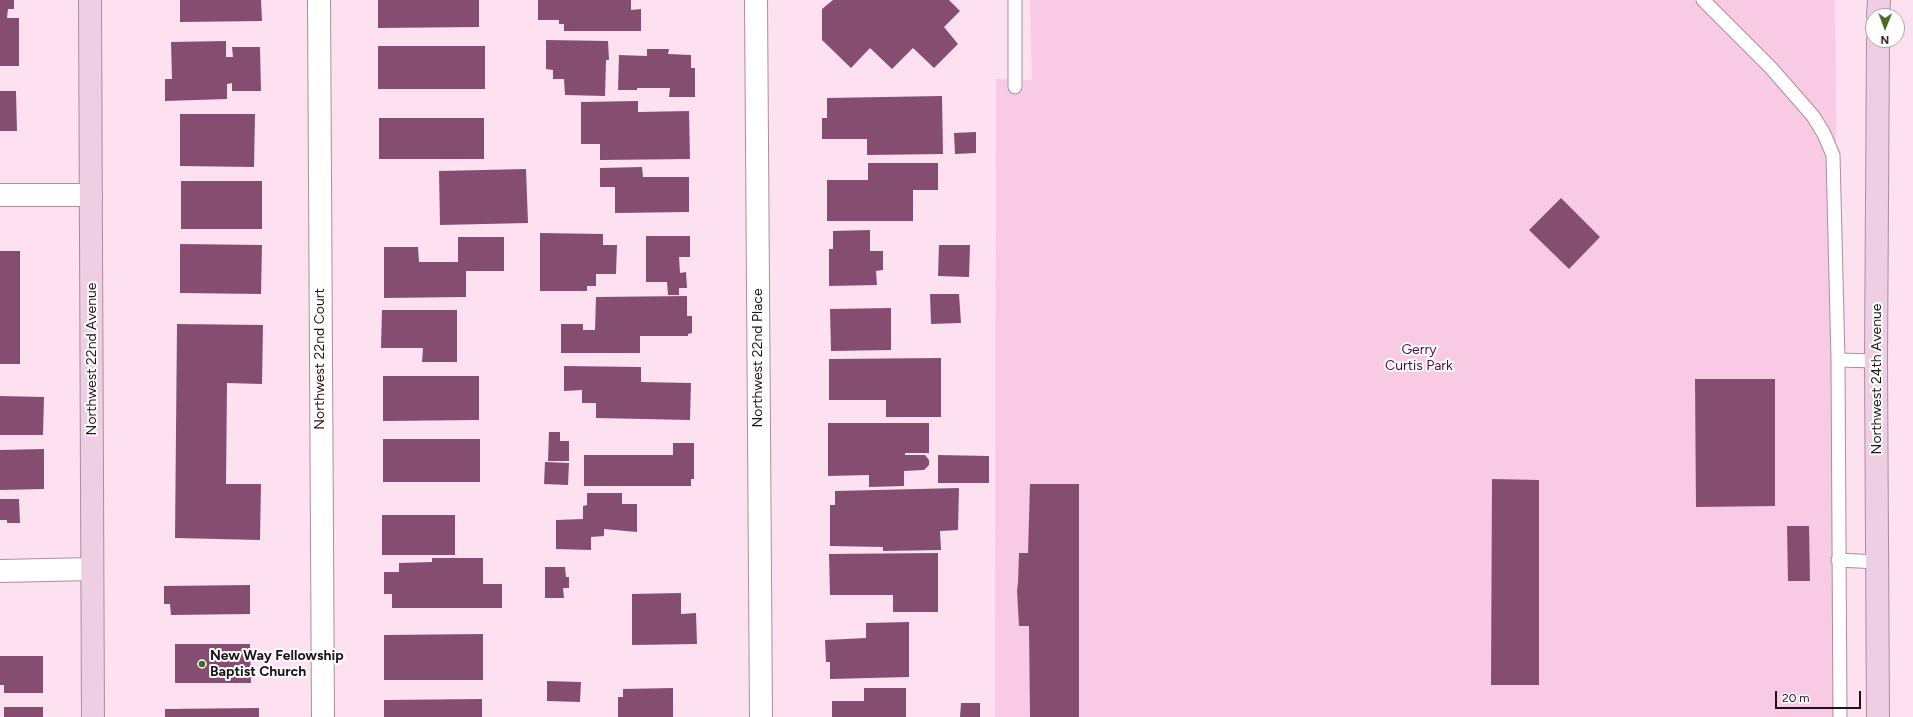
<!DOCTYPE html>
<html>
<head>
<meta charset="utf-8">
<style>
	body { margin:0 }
	#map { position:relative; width:1913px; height:717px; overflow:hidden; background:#fde1f1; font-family:Figtree,sans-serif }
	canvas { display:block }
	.north { position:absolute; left:1865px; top:8px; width:40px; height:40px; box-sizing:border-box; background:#fff; border:1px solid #a5a1a3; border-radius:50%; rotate:181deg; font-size:11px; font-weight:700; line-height:16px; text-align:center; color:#1f131a }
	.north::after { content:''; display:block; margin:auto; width:14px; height:18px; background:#466b25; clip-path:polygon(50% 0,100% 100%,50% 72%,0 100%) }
	.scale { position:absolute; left:1775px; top:691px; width:86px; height:18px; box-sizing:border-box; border:2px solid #1f131a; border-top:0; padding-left:5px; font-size:12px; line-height:14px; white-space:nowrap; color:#1f131a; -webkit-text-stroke:3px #fff; paint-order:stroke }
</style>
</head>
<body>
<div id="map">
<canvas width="1913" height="717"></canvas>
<div class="north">N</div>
<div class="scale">20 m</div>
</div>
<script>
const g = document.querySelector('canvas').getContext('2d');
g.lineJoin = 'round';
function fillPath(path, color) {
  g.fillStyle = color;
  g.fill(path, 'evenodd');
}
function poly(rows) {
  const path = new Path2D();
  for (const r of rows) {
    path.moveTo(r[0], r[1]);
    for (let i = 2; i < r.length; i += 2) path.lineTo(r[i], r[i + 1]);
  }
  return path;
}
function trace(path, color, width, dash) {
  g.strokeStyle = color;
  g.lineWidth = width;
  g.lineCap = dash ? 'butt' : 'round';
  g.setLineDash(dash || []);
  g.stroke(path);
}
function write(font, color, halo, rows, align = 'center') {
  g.font = font + ' Figtree,sans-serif';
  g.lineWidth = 4;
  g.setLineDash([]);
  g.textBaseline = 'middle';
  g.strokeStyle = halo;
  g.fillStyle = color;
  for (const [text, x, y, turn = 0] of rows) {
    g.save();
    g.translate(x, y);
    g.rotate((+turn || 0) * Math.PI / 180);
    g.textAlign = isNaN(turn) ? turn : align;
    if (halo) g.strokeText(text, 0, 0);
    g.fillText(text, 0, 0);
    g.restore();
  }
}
fillPath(poly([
	[1030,0,1835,0,1842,717,995,717,996,79,1032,80]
]), '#f8cae4');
fillPath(poly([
	[0,0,14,0,14,9,8,9,7,18,19,18,19,66,0,66],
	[180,0,261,0,262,21,180,22],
	[378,0,479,0,479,27,378,28],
	[538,0,631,0,631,10,641,9,641,31,564,31,564,24,559,24,559,20,538,20],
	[833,0,949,0,960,11,944,27,958,44,934,68,913,48,892,69,870,48,851,68,822,40,822,9],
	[546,40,608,41,609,60,606,60,605,96,565,95,564,79,553,79,553,70,546,69],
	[226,41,226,57,233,57,232,47,260,47,261,91,232,91,232,83,227,84,227,99,165,101,165,79,172,79,171,42],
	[378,46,485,46,485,89,378,89],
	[647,49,669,49,668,54,691,55,691,68,695,68,695,97,669,97,670,88,637,88,637,90,618,90,619,55,647,56],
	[0,91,16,91,17,131,0,131],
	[942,96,943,154,867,155,867,139,822,139,822,118,827,118,827,98],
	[638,101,638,112,689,111,690,159,600,160,600,144,581,144,581,102],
	[180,114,255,114,254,167,180,166],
	[379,118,484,118,484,159,379,159],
	[976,132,976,153,955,154,954,133],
	[868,163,938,163,938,190,913,190,913,221,827,221,827,180,868,180],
	[642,167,643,177,689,177,689,212,615,213,615,187,600,187,600,168],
	[526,169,528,223,440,225,439,171],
	[181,181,262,181,262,229,181,229],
	[1561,198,1600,237,1569,269,1529,230],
	[870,230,870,251,883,251,883,270,876,271,877,285,829,286,829,249,833,249,833,231],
	[540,233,603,234,603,245,617,245,616,274,596,274,596,286,587,286,587,291,540,291],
	[646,236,690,236,690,257,679,257,680,273,686,272,687,288,679,288,679,295,668,295,667,282,646,282],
	[458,237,504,237,504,271,466,271,466,297,384,298,384,247,418,247,419,262,458,262],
	[180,244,262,245,261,294,180,293],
	[939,245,970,245,969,277,938,276],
	[0,251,20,251,20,364,0,364],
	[930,294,959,294,961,323,931,324],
	[687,296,687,316,692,316,692,333,688,334,688,336,640,336,640,353,561,353,561,324,583,324,583,330,595,330,596,297],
	[891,308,891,350,831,351,830,309],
	[382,310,457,310,457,362,422,362,423,348,381,348],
	[177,324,263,325,262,384,227,383,226,484,261,484,260,540,175,538],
	[941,358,941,417,886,417,886,400,829,400,829,359],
	[564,366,641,367,641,382,691,383,690,420,596,418,596,403,582,403,582,390,564,391],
	[383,376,479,376,479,420,383,421],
	[1695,379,1775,379,1775,506,1696,507],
	[0,396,44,397,43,435,0,435],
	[828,423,929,423,929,453,905,453,905,455,925,455,929,460,929,465,924,470,904,471,904,486,869,487,869,475,828,476],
	[549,432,560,432,560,441,569,441,569,461,548,461],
	[383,439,480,439,480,482,383,482],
	[673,443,694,443,694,479,691,479,691,486,584,486,584,455,673,455],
	[44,449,44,489,0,490,0,450],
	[938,455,989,456,989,483,938,483],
	[545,462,569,463,568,485,544,484],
	[1492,479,1539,480,1539,685,1491,685],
	[1030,484,1079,484,1079,717,1030,717,1029,626,1019,626,1017,590,1018,583,1019,553,1028,553],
	[959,488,958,530,940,531,941,550,883,551,883,547,830,546,830,505,835,505,835,491],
	[587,493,622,493,622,504,637,504,637,532,604,529,604,536,591,537,591,550,556,549,556,520,583,519,583,506,587,505],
	[0,499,19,499,20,523,7,523,7,520,0,520],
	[382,515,455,515,455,555,382,555],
	[1787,526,1809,526,1810,581,1788,581],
	[938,553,938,612,893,612,893,595,830,595,829,554],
	[432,558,483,558,483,584,502,584,502,608,392,608,392,594,384,594,384,572,399,572,399,563,432,562],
	[545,567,565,567,566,577,569,577,569,588,563,588,564,598,545,598],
	[250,585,250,614,171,615,170,604,164,604,164,586],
	[681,593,681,614,696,613,697,644,632,645,632,594],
	[909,622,909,677,830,679,830,662,826,662,825,640,866,638,866,623],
	[483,634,483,680,384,680,384,635],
	[175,644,250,644,251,683,175,683],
	[0,656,43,656,43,693,4,693,4,685,0,685],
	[547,681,581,682,580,702,547,701],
	[673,688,673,717,618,717,618,697,623,697,623,689],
	[864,688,906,688,906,717,832,717,832,701,864,701],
	[482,699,482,717,384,717,384,700],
	[961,703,980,703,980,717,960,717],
	[4,707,43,707,43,717,4,717],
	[259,708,259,717,165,717,165,709]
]), '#854e70');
const lane = poly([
	[1703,0,1771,68,1813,116,1824,134,1833,155,1838,360,1840,717],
	[1015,87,1015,0],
	[1838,360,1876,361],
	[1838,560,1877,562]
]);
const street = poly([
	[319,0,323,717],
	[756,0,761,717],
	[0,195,91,195],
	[0,571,92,569]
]);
const secondary = poly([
	[90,0,93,717],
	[1878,16,1879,0],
	[1878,40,1876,361,1878,717]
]);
trace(lane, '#ac8d9f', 15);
trace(street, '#ac8d9f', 24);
trace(secondary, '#ac8d9f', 24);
trace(lane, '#fff', 13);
trace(street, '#fff', 22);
trace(secondary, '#eecee2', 22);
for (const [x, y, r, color] of [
	[202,664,4,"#466b25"]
]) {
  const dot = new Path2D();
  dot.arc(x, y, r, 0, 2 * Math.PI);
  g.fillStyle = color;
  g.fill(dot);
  trace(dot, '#fff', 1.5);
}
write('14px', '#530b3f', '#fff', [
	["Gerry",1419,350],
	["Curtis Park",1419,366]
]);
write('14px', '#1f131a', '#fff', [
	["Northwest 22nd Place",758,358,-90],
	["Northwest 22nd Avenue",92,359,-90],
	["Northwest 22nd Court",320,359,-90],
	["Northwest 24th Avenue",1877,379,-90]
]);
write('bold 14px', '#1f131a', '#fff', [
	["New Way Fellowship",210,656],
	["Baptist Church",210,672]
], 'left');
</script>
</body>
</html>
